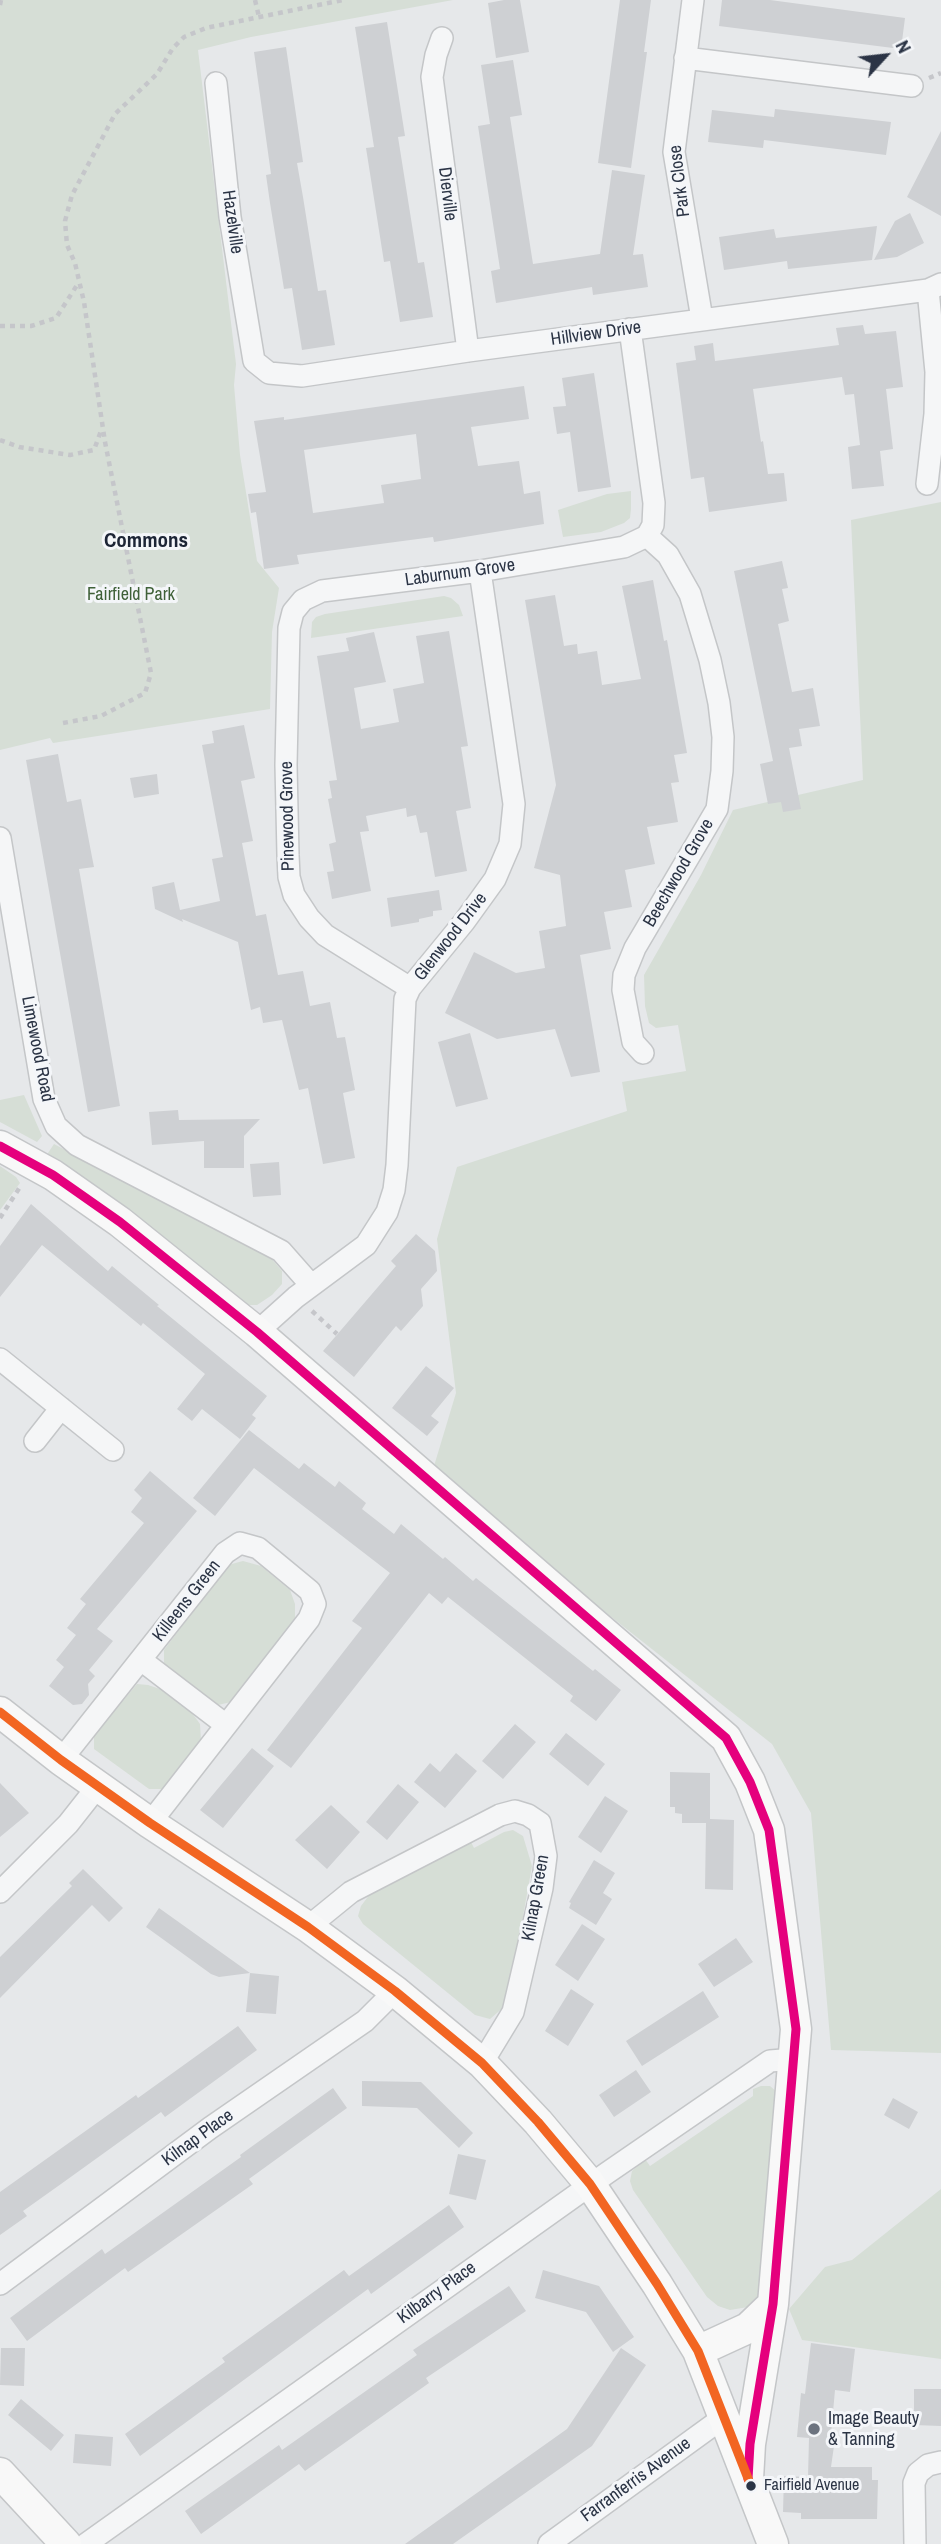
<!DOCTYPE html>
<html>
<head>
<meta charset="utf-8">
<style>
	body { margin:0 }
	#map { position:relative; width:941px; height:2544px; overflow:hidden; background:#e6e8ea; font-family:"Archivo Narrow",sans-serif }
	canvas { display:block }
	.north { position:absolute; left:850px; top:21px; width:70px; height:70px; -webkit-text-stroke:5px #f4f6f9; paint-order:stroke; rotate:63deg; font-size:19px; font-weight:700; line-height:28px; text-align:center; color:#2b3445 }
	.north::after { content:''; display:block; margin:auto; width:24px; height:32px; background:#2b3445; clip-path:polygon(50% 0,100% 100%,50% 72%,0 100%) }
</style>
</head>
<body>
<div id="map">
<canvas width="941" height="2544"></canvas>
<div class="north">N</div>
</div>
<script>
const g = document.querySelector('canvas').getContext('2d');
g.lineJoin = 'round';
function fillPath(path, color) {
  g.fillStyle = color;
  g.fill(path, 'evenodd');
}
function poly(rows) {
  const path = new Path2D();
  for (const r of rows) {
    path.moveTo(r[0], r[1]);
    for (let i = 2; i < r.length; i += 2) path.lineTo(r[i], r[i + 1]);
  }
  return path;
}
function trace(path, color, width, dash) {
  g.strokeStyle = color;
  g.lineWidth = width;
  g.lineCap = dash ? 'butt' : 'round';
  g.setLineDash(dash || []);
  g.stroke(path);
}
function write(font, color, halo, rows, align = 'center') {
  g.font = font + ' "Archivo Narrow",sans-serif';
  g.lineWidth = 6;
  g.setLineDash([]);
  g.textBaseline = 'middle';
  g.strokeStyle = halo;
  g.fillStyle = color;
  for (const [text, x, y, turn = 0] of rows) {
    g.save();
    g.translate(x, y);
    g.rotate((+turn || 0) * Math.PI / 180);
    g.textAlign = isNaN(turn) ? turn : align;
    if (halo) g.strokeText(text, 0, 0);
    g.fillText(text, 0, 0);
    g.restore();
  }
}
fillPath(poly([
	[0,0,453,0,251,37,198,50,236,364,234,385,240,455,257,561,279,588,272,632,270,709,53,743,50,738,0,750],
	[631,491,631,509,630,518,624,523,601,532,563,537,558,510,607,494],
	[941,502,941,2053,831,2050,811,1813,772,1744,600,1608,434,1466,456,1393,437,1239,457,1167,627,1111,622,1082,686,1071,678,1025,656,1028,649,1023,645,1006,644,975,701,875,733,810,863,780,851,520],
	[444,596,451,598,459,605,463,616,311,638,312,622,316,617,325,614],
	[24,1095,42,1136,37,1142,0,1122,0,1100],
	[54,1144,271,1258,282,1271,282,1284,272,1295,257,1305,243,1305,46,1156],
	[0,1166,16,1177,20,1183,0,1210],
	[243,1561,261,1566,290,1590,295,1604,295,1620,231,1702,218,1705,205,1700,171,1673,164,1663,164,1650,228,1565],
	[137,1684,148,1685,160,1689,192,1713,200,1724,201,1741,163,1789,149,1789,94,1749,94,1735],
	[513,1830,523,1836,532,1866,509,1995,505,2006,490,2019,475,2015,363,1924,358,1916,361,1906,370,1894,470,1840,474,1848,504,1832],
	[761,2086,770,2086,778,2093,762,2293,754,2306,730,2310,718,2306,707,2297,633,2190,630,2181,632,2171,645,2159,650,2166,753,2096,753,2089],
	[941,2189,941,2359,802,2340,789,2309,825,2267,852,2260]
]), '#d6ded6');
fillPath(poly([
	[504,0,520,0,529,52,496,58,488,3],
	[620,0,651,0,644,52,647,52,631,168,598,163],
	[722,0,770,0,905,18,901,49,719,26],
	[387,22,405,136,398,137,418,263,424,262,433,317,400,322,390,261,384,262,366,148,374,147,355,27],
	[286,47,303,162,297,163,303,197,318,291,326,290,335,345,302,350,292,288,284,289,270,203,266,175,271,174,254,52],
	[513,60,522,115,510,117,533,264,600,254,612,170,645,175,633,255,643,254,648,287,593,295,592,287,496,303,491,271,500,269,478,126,490,124,481,65],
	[775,109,891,122,886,155,764,140,763,148,708,142,712,110,774,117],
	[941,131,941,216,907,197],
	[910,213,924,243,897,257,874,260,895,221],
	[877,226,872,260,788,269,787,261,724,270,719,237,774,229,776,238],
	[863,325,865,334,896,331,903,387,886,389,893,449,880,451,884,486,852,489,848,447,860,445,854,394,845,395,842,377,753,389,761,442,763,441,768,474,784,473,787,501,709,512,704,477,691,479,676,363,696,360,694,346,713,343,715,361,839,345,836,328],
	[594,373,611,487,578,492,570,432,557,434,553,407,566,406,562,378],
	[524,386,529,419,471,427,478,466,519,461,524,494,540,491,544,524,434,542,433,537,297,555,299,564,264,569,256,512,251,513,248,494,266,492,254,421,284,417,284,420],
	[416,434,421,479,381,485,384,503,313,513,304,450],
	[782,561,788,588,782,589,789,621,778,624,792,692,813,688,820,726,799,729,802,746,789,748,801,809,783,812,781,802,768,804,760,764,773,761,734,571],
	[653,580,664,641,667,640,687,753,674,755,679,782,671,783,678,822,647,827,655,864,625,870,632,907,604,912,611,949,580,955,600,1072,571,1077,555,1029,497,1039,445,1013,474,952,516,973,545,968,539,931,566,926,560,875,534,868,556,785,525,600,555,595,564,646,577,644,578,654,597,651,602,685,641,679,622,586],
	[449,631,468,746,461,747,471,808,456,811,467,871,435,877,427,832,420,833,416,815,407,817,406,808,366,816,369,831,360,832,371,891,332,899,327,872,334,871,329,844,336,842,328,799,332,798,329,781,337,780,317,656,349,651,346,638,374,632,386,682,354,688,361,729,399,722,393,689,424,683,416,636],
	[244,725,255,778,241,781,253,841,242,843,256,916,266,914,278,975,303,971,310,1006,330,1002,337,1038,345,1037,355,1090,343,1093,355,1158,323,1164,308,1088,299,1090,282,1020,263,1023,260,1007,251,1010,238,942,182,919,183,922,155,909,152,887,174,882,180,910,220,901,212,859,223,857,202,745,214,743,212,731],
	[58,754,67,802,81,799,92,857,94,867,79,869,120,1106,88,1112,26,760],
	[157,774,159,794,134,798,130,778],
	[439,890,442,910,433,911,433,916,419,919,419,922,391,927,387,898],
	[470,1033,488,1099,456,1107,438,1042],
	[178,1110,179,1120,260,1119,244,1136,244,1168,204,1168,204,1141,152,1145,149,1112],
	[279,1162,281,1195,253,1197,250,1164],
	[31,1204,108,1271,112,1266,159,1305,157,1306,267,1396,252,1415,256,1418,240,1439,202,1409,192,1421,177,1409,205,1374,143,1323,141,1326,42,1245,0,1297,0,1246],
	[416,1234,435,1251,437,1271,421,1289,423,1306,401,1331,396,1326,354,1377,323,1351,396,1266,391,1261],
	[426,1366,454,1388,431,1416,439,1422,427,1436,392,1408],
	[249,1430,299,1469,304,1463,335,1487,339,1481,366,1503,362,1509,394,1534,401,1524,443,1559,445,1557,473,1581,476,1578,593,1671,595,1669,621,1690,596,1721,570,1701,573,1696,448,1597,442,1604,429,1593,291,1768,267,1750,362,1628,352,1621,390,1573,254,1468,215,1516,193,1498],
	[150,1471,197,1511,97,1629,113,1641,89,1670,95,1676,88,1684,89,1695,82,1704,73,1705,49,1686,64,1667,56,1660,76,1635,67,1628,86,1604,80,1599,144,1523,131,1512,142,1498,134,1490],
	[515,1724,536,1742,503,1779,482,1761],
	[566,1733,605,1764,588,1786,549,1754],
	[252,1748,274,1766,223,1828,200,1810],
	[456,1753,477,1771,445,1808,414,1782,430,1763,440,1772],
	[670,1772,710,1773,710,1819,734,1820,733,1890,705,1889,706,1823,682,1823,682,1814,675,1813,675,1807,670,1807],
	[0,1783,29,1813,0,1837],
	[398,1784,419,1802,387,1840,366,1822],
	[605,1796,628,1811,601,1853,578,1837],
	[331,1805,360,1832,327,1869,295,1840],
	[594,1860,615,1873,603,1893,612,1899,596,1925,569,1908,571,1903,569,1902],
	[83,1869,123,1908,109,1922,92,1905,0,1998,0,1957,72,1886,69,1883],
	[159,1908,250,1973,279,1976,276,2014,246,2012,250,1973,219,1977,211,1974,146,1927],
	[582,1924,605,1939,578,1981,555,1965],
	[736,1938,753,1962,714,1987,698,1964],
	[571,1989,594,2004,568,2046,545,2031],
	[703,1991,719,2017,642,2066,626,2041],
	[238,2026,257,2050,165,2117,161,2112,61,2184,23,2211,27,2216,0,2235,0,2192,136,2095,138,2098],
	[636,2070,651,2092,614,2117,599,2095],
	[362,2081,421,2082,473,2133,459,2148,417,2108,362,2106],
	[333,2088,347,2108,249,2179,253,2184,128,2272,125,2268,27,2341,10,2318,102,2249,105,2254,241,2157,240,2155],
	[893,2098,918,2112,909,2129,884,2115],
	[458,2154,486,2160,476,2200,449,2194],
	[449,2205,464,2227,371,2294,368,2289,140,2456,125,2434,225,2362,222,2358,344,2270,349,2276],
	[543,2270,599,2286,634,2337,613,2352,586,2312,535,2298],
	[509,2286,526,2311,426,2378,429,2383,305,2471,299,2464,201,2534,185,2511,279,2445,282,2450,417,2355,413,2350],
	[811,2343,855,2349,850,2392,835,2390,830,2445,834,2446,831,2467,872,2467,872,2480,878,2480,877,2519,801,2519,801,2513,783,2512,784,2476,808,2477,809,2438,797,2437,801,2393,805,2394],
	[1,2348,25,2348,24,2386,0,2385],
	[621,2348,646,2365,592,2446,453,2544,405,2544,567,2429],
	[914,2389,941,2389,941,2426,914,2425],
	[21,2399,64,2435,51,2451,8,2415],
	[75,2434,113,2437,111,2466,73,2463]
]), '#ced0d3');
const street = poly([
	[693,0,674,152,702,319],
	[442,38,436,55,432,77,468,351],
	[685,58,912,86],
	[216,83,230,217,254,361,269,373,302,376,468,351,928,290,941,284],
	[630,329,654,503,653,525,647,536],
	[927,484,935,414,936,372,928,290],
	[0,838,44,1099,56,1126,77,1145,281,1251,311,1285],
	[410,988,325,935,309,918,294,895,289,877,288,855,286,765,289,628,293,612,303,600,322,591,480,571,624,547,647,536],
	[643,1053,633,1042,623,990,624,975,635,948,717,809,722,771,723,737,719,703,710,660,690,594,668,555,647,536],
	[257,1332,296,1297,366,1245,387,1212,394,1190,397,1165,405,999,410,988,464,922,495,879,510,844,514,804,480,571],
	[0,1359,113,1450],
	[35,1441,61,1408],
	[141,1660,226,1725],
	[61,1760,225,1553,240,1543,258,1548,310,1591,315,1604,309,1619,150,1823],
	[0,1892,68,1824,98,1786],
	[308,1927,351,1892,500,1815,515,1811,528,1815,540,1823,546,1856,542,1888,513,2012,482,2063],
	[0,2284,210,2128,365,2021,395,1991],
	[86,2544,607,2173,770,2061,795,2059],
	[549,2544,724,2417],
	[915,2544,914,2483,918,2473,928,2465,941,2462]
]);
const secondary = poly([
	[0,1146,53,1175,120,1222,257,1332,726,1738,750,1782,769,1830,796,2029,773,2304,750,2444,748,2479],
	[0,1712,61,1760,150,1823,308,1927,395,1991,482,2063,538,2122,590,2184,657,2284,698,2351,773,2544],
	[698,2351,748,2328,773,2304],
	[0,2473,66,2544]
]);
trace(street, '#c4c6c8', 24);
trace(secondary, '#c4c6c8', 33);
trace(poly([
	[255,0,259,17],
	[0,5,1,0],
	[929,78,941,73],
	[0,326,31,326,56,318,79,282],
	[0,440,19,447,70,455,94,450,102,428],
	[63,723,101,716,145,693,151,673,105,442,84,302,75,263,67,245,65,221,72,195,115,114,157,74,173,48,184,37,206,28,343,0],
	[0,1218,20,1187],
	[312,1311,337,1334]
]), '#c5c6ca', 4.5, [5, 5]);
trace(street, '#f5f6f7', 21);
trace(secondary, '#f8f8f8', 30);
trace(poly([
	[0,1146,53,1175,120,1222,257,1332,726,1738,750,1782,769,1830,796,2029,773,2304,750,2444,748,2479]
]), '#e5007d', 9);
trace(poly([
	[0,1712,61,1760,150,1823,308,1927,395,1991,482,2063,538,2122,590,2184,657,2284,698,2351,751,2486]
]), '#f26522', 9);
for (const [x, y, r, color] of [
	[814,2429,7,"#6c737f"],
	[751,2486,6,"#2b3445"]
]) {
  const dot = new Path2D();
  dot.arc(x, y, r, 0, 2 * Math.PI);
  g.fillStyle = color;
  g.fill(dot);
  trace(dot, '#f4f6f9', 2.5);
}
write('16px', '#2b3445', '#f4f6f9', [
	["Fairfield Avenue",764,2486]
], 'left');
write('18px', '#2b3445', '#f4f6f9', [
	["Park Close",680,181,-97],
	["Dierville",447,194,83],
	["Hazelville",232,222,82],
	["Hillview Drive",596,334,-8],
	["Laburnum Grove",460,573,-8],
	["Pinewood Grove",288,816,-91],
	["Beechwood Grove",679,873,-60],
	["Glenwood Drive",451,937,-52],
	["Limewood Road",37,1049,79],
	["Killeens Green",187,1601,-52],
	["Kilnap Green",536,1898,-80],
	["Kilnap Place",198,2138,-36],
	["Kilbarry Place",437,2293,-36],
	["Farranferris Avenue",636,2480,-36]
]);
write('18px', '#3f6138', '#f4f6f9', [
	["Fairfield Park",131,595]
]);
write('18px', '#2b3445', '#f4f6f9', [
	["Image Beauty",828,2419],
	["& Tanning",828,2440]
], 'left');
write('bold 21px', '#1d2536', '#f4f6f9', [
	["Commons",146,541]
]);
</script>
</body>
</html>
